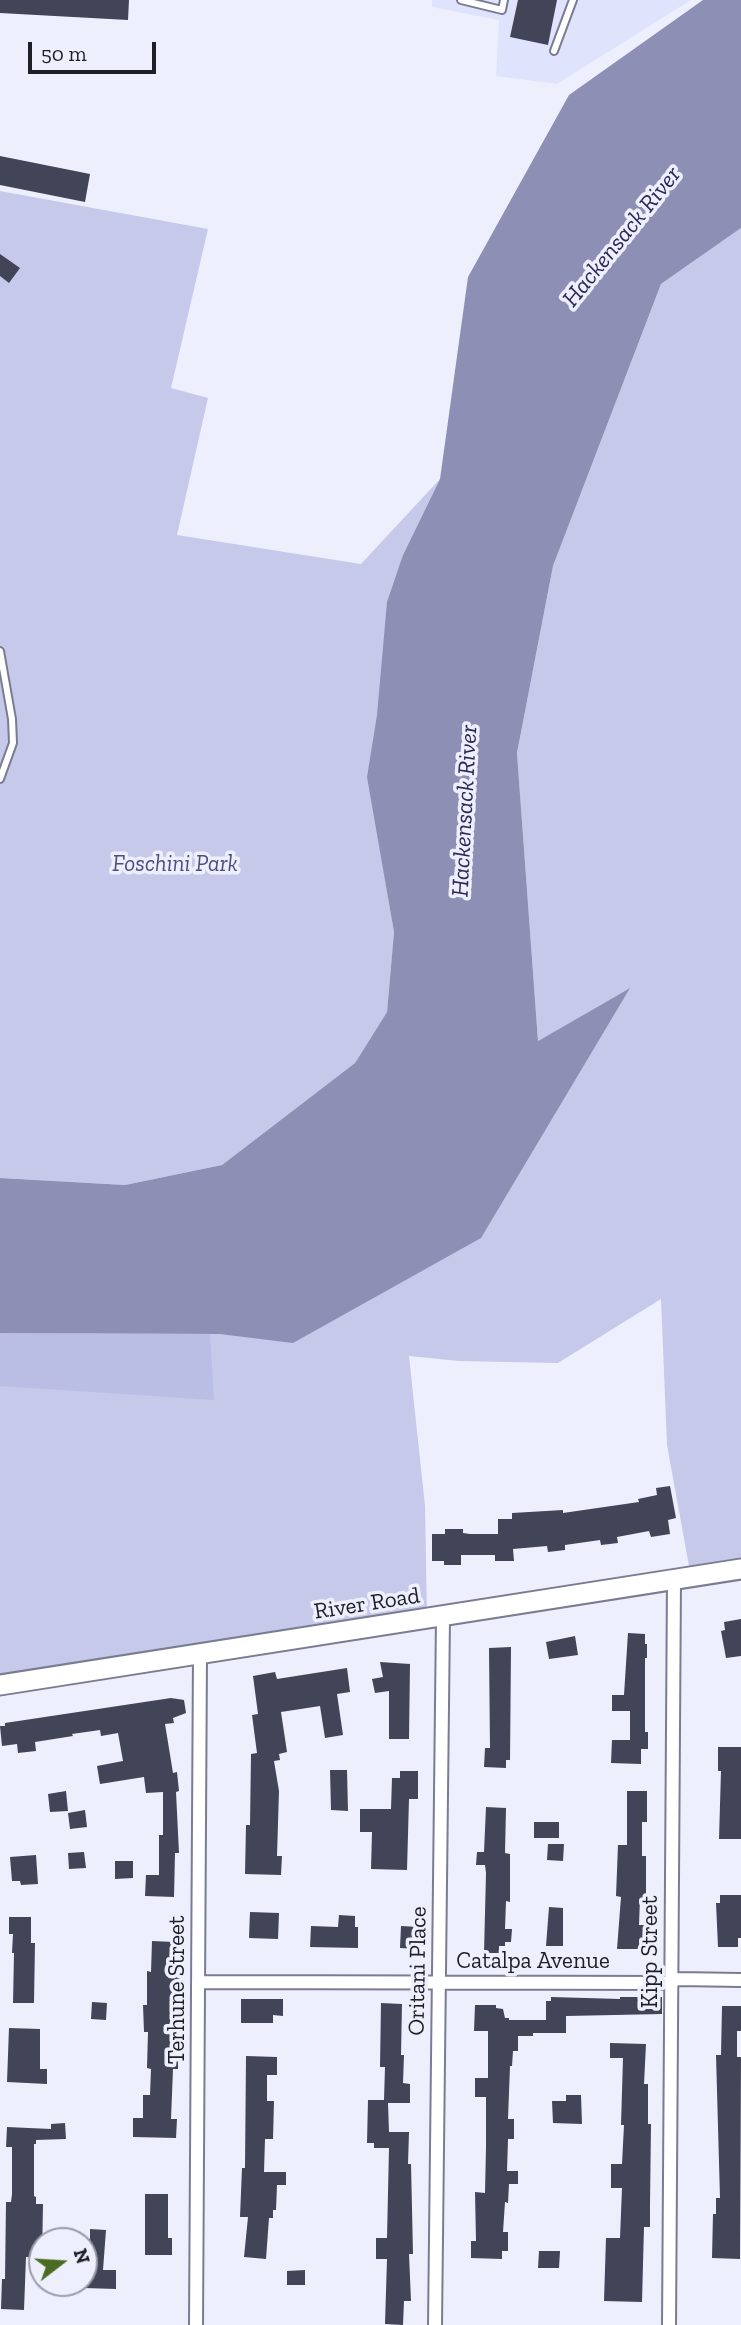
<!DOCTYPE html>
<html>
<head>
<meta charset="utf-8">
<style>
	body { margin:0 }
	#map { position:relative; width:741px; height:2325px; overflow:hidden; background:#eeeffd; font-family:"Zilla Slab",serif }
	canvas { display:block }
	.north { position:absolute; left:28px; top:2227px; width:70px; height:70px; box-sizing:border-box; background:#eeeffd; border:2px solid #9a9ba7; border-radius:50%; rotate:73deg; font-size:19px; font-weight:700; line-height:28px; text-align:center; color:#1d1e26 }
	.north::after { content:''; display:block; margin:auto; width:24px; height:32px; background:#4a6c22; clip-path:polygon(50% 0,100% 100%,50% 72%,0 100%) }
	.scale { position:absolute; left:28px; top:42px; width:128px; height:32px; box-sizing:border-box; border:4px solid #1d1e26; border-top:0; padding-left:9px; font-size:21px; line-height:24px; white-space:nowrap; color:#1d1e26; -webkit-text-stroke:5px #eeeffd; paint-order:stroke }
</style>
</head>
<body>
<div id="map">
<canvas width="741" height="2325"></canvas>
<div class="north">N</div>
<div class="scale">50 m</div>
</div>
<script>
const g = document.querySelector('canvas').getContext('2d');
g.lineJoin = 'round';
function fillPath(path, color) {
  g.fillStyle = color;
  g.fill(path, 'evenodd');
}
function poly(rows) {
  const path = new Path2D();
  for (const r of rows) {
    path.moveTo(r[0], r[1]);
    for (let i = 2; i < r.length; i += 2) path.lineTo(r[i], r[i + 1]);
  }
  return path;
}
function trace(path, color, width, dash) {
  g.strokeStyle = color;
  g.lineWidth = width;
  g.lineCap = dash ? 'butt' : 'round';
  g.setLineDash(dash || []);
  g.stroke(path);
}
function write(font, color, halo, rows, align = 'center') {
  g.font = font + ' "Zilla Slab",serif';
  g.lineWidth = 7;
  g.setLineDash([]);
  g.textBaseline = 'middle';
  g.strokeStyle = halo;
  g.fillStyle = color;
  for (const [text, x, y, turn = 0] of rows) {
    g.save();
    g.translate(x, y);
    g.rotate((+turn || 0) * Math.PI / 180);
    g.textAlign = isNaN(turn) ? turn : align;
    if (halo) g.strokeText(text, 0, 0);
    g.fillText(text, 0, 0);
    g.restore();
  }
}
fillPath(poly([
	[432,0,691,0,557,84,496,76,499,20,432,7]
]), '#e0e3fc');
fillPath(poly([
	[0,191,208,229,171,388,208,398,177,535,361,564,440,479,403,555,368,777,394,932,387,1012,355,1063,222,1165,125,1185,0,1178],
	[741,228,741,1569,691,1577,667,1445,661,1299,558,1363,459,1361,409,1356,425,1506,427,1619,0,1685,0,1333,219,1334,293,1342,628,989,538,1041,517,753,553,566,661,284]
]), '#c6c9ea');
fillPath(poly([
	[0,1333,210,1334,214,1400,0,1386]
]), '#babee4');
fillPath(poly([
	[703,0,741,0,741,228,661,284,553,566,517,753,538,1041,630,988,481,1238,293,1343,219,1334,0,1333,0,1178,125,1185,222,1165,355,1063,387,1012,394,932,367,777,377,715,387,602,403,555,440,479,468,277,569,95]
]), '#8d90b4');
fillPath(poly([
	[0,0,129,0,128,20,0,13],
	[518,0,557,0,548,45,510,37],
	[0,156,90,174,85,202,0,185],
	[0,254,20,268,9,283,0,276],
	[670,1486,676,1518,668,1520,670,1534,651,1537,649,1531,617,1537,618,1543,601,1545,600,1540,565,1545,565,1550,548,1552,547,1546,513,1549,514,1561,495,1561,495,1555,461,1555,461,1565,444,1565,444,1561,432,1561,432,1534,445,1534,445,1529,463,1529,463,1533,470,1534,498,1534,498,1519,512,1519,512,1513,563,1510,563,1513,639,1502,638,1499,657,1495,656,1488],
	[741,1619,741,1656,726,1658,721,1631,725,1630,724,1622],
	[628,1633,645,1634,645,1644,647,1644,647,1658,645,1658,645,1732,648,1732,648,1749,641,1749,641,1764,611,1763,612,1740,630,1740,630,1711,612,1711,612,1695,624,1695],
	[575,1636,578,1655,549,1659,546,1642],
	[511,1647,510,1760,506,1760,506,1768,484,1767,485,1748,490,1748,489,1648],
	[380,1662,410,1664,409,1739,389,1739,389,1691,375,1693,372,1679,383,1677],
	[347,1668,350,1692,337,1694,343,1735,325,1738,320,1706,281,1712,287,1752,279,1754,280,1760,274,1761,279,1791,277,1856,282,1856,281,1875,245,1874,246,1825,250,1825,251,1754,257,1753,252,1715,258,1714,253,1676,275,1672,277,1679],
	[171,1698,184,1700,186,1713,173,1718,174,1723,165,1724,173,1773,177,1772,179,1791,176,1792,179,1853,175,1853,174,1897,145,1896,146,1875,159,1875,159,1835,163,1835,163,1792,146,1793,144,1777,100,1784,97,1766,123,1761,118,1733,101,1736,100,1730,72,1734,73,1736,35,1742,36,1751,18,1753,17,1744,2,1746,0,1726,5,1726,5,1723],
	[718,1747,741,1747,741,1839,719,1839,721,1771,718,1771],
	[330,1770,347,1770,348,1811,331,1810],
	[400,1771,418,1771,418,1799,409,1799,407,1870,371,1869,372,1832,360,1832,360,1809,391,1809,392,1778,400,1778],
	[66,1791,68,1811,50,1812,48,1794],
	[627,1791,647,1791,647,1822,642,1822,642,1856,646,1856,646,1898,640,1898,639,1925,645,1925,644,1949,617,1949,621,1897,616,1896,618,1845,627,1845],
	[486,1807,506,1808,505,1853,510,1854,510,1902,506,1901,505,1929,512,1929,511,1942,505,1942,505,1946,499,1946,499,1953,484,1953,486,1873,485,1865,476,1865,477,1852,484,1852],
	[85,1810,87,1827,70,1829,68,1813],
	[534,1822,559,1822,559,1838,534,1838],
	[548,1844,564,1844,563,1861,547,1860],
	[84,1852,86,1868,69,1869,68,1853],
	[36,1855,38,1884,21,1885,20,1881,12,1881,10,1857],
	[115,1861,133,1861,133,1878,115,1879],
	[720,1895,741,1895,741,1938,738,1938,738,1947,718,1947,716,1903,720,1903],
	[549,1907,563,1908,563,1946,546,1946],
	[250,1912,279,1913,278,1939,249,1938],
	[339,1915,355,1916,355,1927,358,1927,358,1948,310,1947,311,1926,338,1927],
	[9,1917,31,1917,31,1943,35,1943,34,2003,13,2003,14,1953,12,1953,13,1934,9,1934],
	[401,1926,419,1927,418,1949,400,1948],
	[152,1941,174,1942,174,1945,180,1945,179,1994,173,1993,173,2049,178,2049,178,2069,173,2069,171,2119,177,2119,176,2138,133,2137,133,2118,143,2118,143,2095,150,2095,151,2069,147,2068,148,2032,144,2032,143,2005,147,2005,147,1971,151,1972],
	[551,1997,620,1999,620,1997,662,1997,662,2014,566,2016,566,2033,533,2033,533,2036,518,2036,518,2051,513,2051,512,2066,510,2066,508,2119,514,2119,514,2139,508,2139,507,2171,518,2171,518,2184,509,2184,508,2203,505,2202,503,2232,508,2232,508,2251,502,2251,502,2259,471,2258,471,2241,476,2241,475,2192,485,2193,486,2147,486,2097,475,2097,475,2078,488,2078,488,2031,474,2031,475,2005,496,2005,496,2008,503,2009,505,2018,509,2018,509,2020,546,2020,546,2001,551,2001],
	[241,1999,283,1999,283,2016,273,2015,273,2023,241,2023],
	[92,2002,107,2003,106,2020,91,2019],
	[381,2003,402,2004,401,2055,404,2055,403,2083,410,2084,410,2103,388,2103,389,2132,409,2132,408,2164,411,2164,413,2254,409,2254,411,2301,404,2301,403,2325,385,2324,387,2259,376,2259,376,2238,387,2238,389,2148,374,2148,374,2143,367,2143,368,2100,384,2100,385,2067,380,2067],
	[722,2006,741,2006,741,2031,737,2031,737,2057,741,2057,740,2259,712,2258,713,2214,716,2214,716,2198,720,2198,716,2055,721,2055],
	[9,2028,40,2029,40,2069,47,2069,47,2084,7,2082],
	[610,2043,646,2044,644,2084,648,2084,648,2124,651,2124,650,2205,650,2227,644,2227,642,2302,604,2301,606,2238,620,2238,622,2188,611,2188,611,2164,622,2164,624,2125,621,2125,623,2058,610,2058],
	[246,2056,277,2057,277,2075,267,2075,267,2101,274,2101,273,2139,265,2139,264,2172,286,2172,286,2185,277,2185,276,2210,273,2210,273,2218,269,2218,266,2259,244,2257,248,2217,240,2217,242,2168,245,2168],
	[566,2095,581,2095,582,2124,553,2123,552,2101,566,2101],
	[65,2123,66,2139,36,2140,36,2144,34,2144,34,2196,36,2197,36,2204,43,2204,42,2258,26,2257,24,2310,1,2309,2,2279,5,2279,6,2202,11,2202,12,2194,12,2147,6,2147,7,2127,51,2129,51,2124],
	[145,2194,168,2194,168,2238,172,2238,172,2255,145,2255],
	[90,2229,106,2230,103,2270,116,2270,116,2289,84,2288,84,2238,90,2239],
	[539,2251,560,2251,559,2268,538,2268],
	[305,2270,305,2285,287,2285,287,2271]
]), '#424457');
const service = poly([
	[461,0,502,10,504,0],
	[554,51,573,0],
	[0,651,12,719,13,743,0,779]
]);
const minor = poly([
	[198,1982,671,1983,677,1979,741,1980],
	[196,2325,200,1655],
	[435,2325,443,1617],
	[669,2325,674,1580]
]);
const secondary = poly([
	[0,1685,741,1569]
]);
trace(service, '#7a7c91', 10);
trace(minor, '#7a7c91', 16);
trace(secondary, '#7a7c91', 23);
trace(service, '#fff', 6);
trace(minor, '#fff', 12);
trace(secondary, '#fff', 19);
write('italic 23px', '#4c4e82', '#eeeffd', [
	["Foschini Park",175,864]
]);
write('23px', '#1d1e26', '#eeeffd', [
	["River Road",367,1604,-9],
	["Kipp Street",650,1952,-90],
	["Catalpa Avenue",533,1961],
	["Oritani Place",418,1971,-89],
	["Terhune Street",177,1990,-90]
]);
write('italic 24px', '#2a2a5a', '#eeeffd', [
	["Hackensack River",622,237,-51],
	["Hackensack River",465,811,-87]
]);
</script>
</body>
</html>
